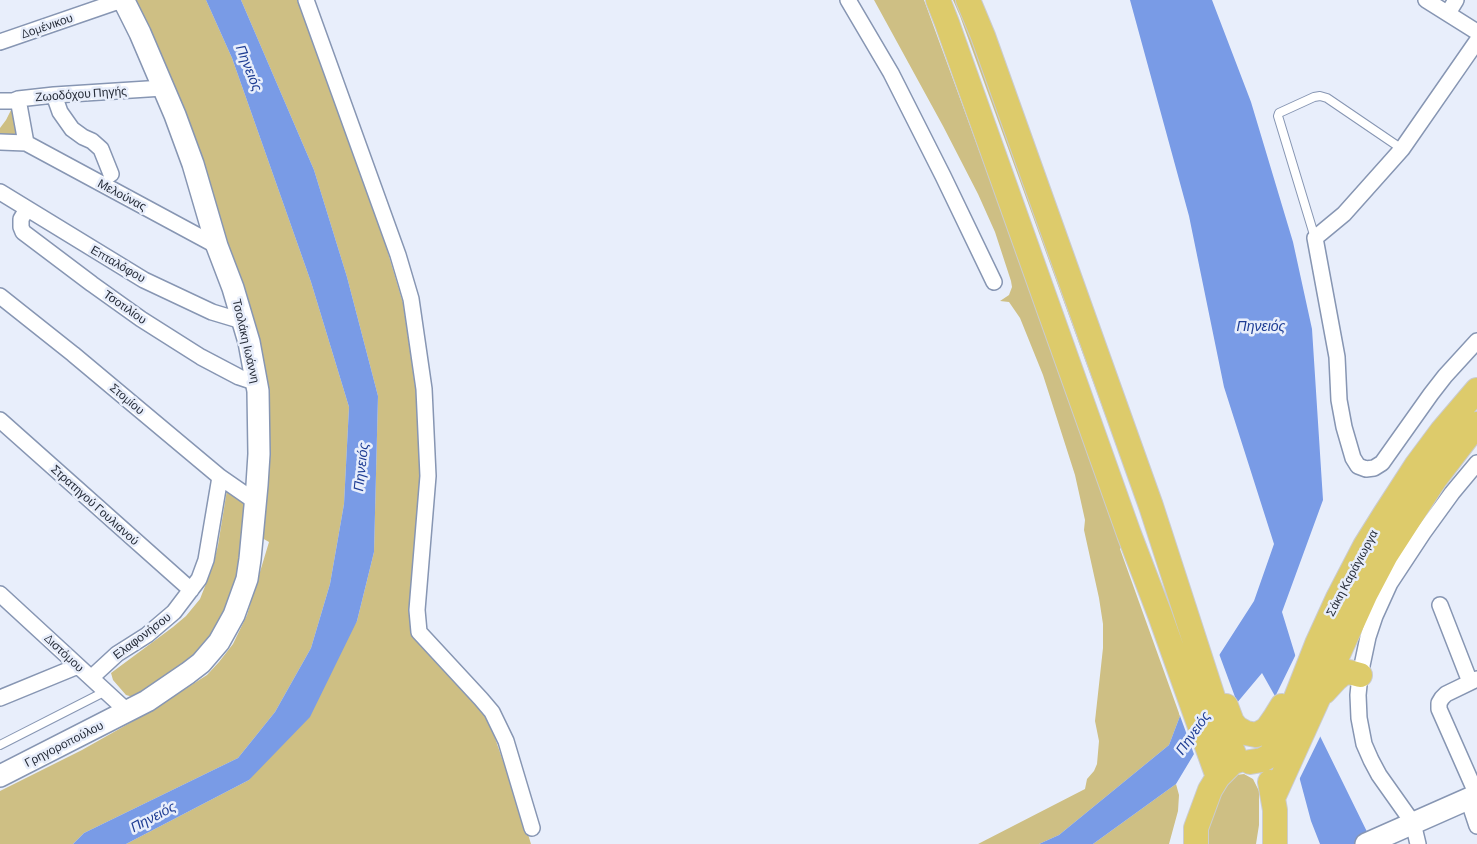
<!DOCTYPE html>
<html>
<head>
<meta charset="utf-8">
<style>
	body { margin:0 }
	canvas { display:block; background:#e8eefb }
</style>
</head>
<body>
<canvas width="1477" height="844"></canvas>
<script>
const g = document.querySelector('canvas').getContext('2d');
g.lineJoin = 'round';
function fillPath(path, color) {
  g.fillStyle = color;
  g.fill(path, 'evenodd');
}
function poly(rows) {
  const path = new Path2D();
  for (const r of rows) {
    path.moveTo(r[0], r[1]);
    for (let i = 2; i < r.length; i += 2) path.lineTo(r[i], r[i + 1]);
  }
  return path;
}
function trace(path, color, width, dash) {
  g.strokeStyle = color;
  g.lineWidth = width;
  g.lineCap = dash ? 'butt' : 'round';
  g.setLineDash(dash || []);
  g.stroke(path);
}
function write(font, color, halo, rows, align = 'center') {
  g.font = font + ' Barlow,sans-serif';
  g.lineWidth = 5;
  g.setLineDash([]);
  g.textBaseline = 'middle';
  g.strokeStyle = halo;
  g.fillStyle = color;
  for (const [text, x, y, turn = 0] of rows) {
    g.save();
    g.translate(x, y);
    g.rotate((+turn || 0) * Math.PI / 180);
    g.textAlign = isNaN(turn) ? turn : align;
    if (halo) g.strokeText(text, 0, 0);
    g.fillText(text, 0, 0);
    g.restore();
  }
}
fillPath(poly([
	[128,0,206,0,232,58,311,282,349,407,344,504,330,584,311,648,275,712,238,758,84,833,73,844,0,844,0,791,82,750,151,711,207,675,219,662,233,644,247,615,269,542,262,538,265,399],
	[241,0,297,0,371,196,403,303,428,476,418,629,483,704,523,818,531,844,126,844,249,780,357,621,374,552,378,396,347,277,314,170],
	[874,0,924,0,1123,544,1120,549,1180,716,1169,745,1059,835,1039,844,978,844,1085,789,1087,779,1094,771,1097,764,1099,741,1095,721,1103,648,1103,624,1099,598,1084,530,1085,520,1075,475,1043,375,1020,318,1009,302,1000,301,1009,295,1012,287,1011,281,995,232,978,194,943,126],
	[953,0,961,0,1143,519,960,16],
	[12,108,13,108,17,134,0,136,0,128,6,120],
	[227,490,245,502,246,507,241,560,232,597,214,633,192,658,161,682,133,697,126,695,113,680,111,673,173,627,186,616,200,599,213,566,218,545],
	[1244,774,1253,779,1259,791,1259,825,1256,844,1205,844,1205,837,1223,786,1236,775],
	[1176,784,1179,795,1178,811,1169,844,1093,844]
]), '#cebf84');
fillPath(poly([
	[206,0,241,0,314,170,347,277,378,396,374,552,357,621,310,717,249,780,126,844,73,844,84,833,238,758,275,712,311,648,330,584,344,504,349,407,311,282,232,58],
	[1130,0,1212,0,1251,102,1293,242,1312,329,1323,500,1282,612,1320,736,1373,844,1320,844,1311,821,1280,705,1262,673,1194,754,1176,784,1093,844,1039,844,1059,835,1169,745,1180,716,1254,601,1274,544,1224,387,1189,216]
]), '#799be6');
fillPath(poly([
	[1218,651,1238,705,1195,757,1179,713],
	[1297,652,1322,733,1298,782,1277,706,1274,699]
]), '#e8eefb');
const lane = poly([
	[1315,238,1278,116,1279,113,1314,97,1320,96,1327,98,1402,149],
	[0,745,106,691]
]);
const street = poly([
	[306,0,398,255,411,299,424,389,428,476,417,610,419,632,481,699,492,712,506,741,532,828],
	[848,0,891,73,943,176,994,282],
	[1426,0,1477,32],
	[1448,13,1456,0],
	[1477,41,1402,149,1344,214,1315,238,1337,357,1339,400,1344,427,1353,458,1358,466,1366,469,1374,468,1382,463,1431,394,1445,376,1477,341],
	[0,42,122,0],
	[54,95,60,112,72,129,83,137,92,141,101,149,111,174],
	[18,99,26,143],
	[0,101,13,101,18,99,54,95,163,88],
	[0,142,26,143,217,246],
	[0,192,144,280,212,312,242,321],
	[27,209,21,219,21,227,23,232,92,284,141,319,201,357,239,377,257,383],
	[0,296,73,354,220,477,256,502],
	[0,420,191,590],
	[0,594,127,711],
	[1440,605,1470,682],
	[91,678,117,654,147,635,174,612,199,579,206,560,220,477],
	[0,698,78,666],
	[1477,795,1439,709,1439,703,1442,698,1446,694,1477,679],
	[1468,799,1477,826],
	[1418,844,1413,823,1379,775,1371,760,1364,744,1359,718,1358,695,1360,675,1368,637,1375,616,1390,583,1423,533,1452,493,1477,463]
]);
const secondary = poly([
	[0,776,147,701,188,673,201,663,219,642,234,615,247,579,250,559,257,485,259,454,258,391,249,342,233,288,217,246,193,164,175,115,140,33,125,3,121,0],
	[1366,844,1477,795]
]);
const primary = poly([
	[938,0,947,23,953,40,1129,534,1160,615,1218,777],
	[968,0,983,36,1151,506,1223,728,1237,761],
	[1324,692,1336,679,1342,674,1349,672,1360,675],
	[1226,706,1232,722,1237,728,1246,733,1256,735,1260,733,1267,729,1274,719,1282,706],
	[1250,762,1262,760,1271,755,1290,713,1317,644,1338,598,1365,546,1385,514,1416,466,1442,431,1477,390],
	[1270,782,1275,810,1275,844],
	[1273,798,1365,595,1386,555,1435,479,1477,424],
	[1196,844,1196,828,1210,790,1218,777,1230,765]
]);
trace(lane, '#8796b3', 10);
trace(street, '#8796b3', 18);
trace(secondary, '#8796b3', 24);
trace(primary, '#cbcccf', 26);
trace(lane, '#fff', 8);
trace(street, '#fff', 15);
trace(secondary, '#fff', 21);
trace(primary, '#ddcb6b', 24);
write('12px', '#262c38', '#e8eefb', [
	["Δομένικου",47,26,-19],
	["Ζωοδόχου Πηγής",81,94,-4],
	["Μελούνας",122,195,28],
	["Επταλόφου",118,264,30],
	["Τσοτιλίου",125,307,35],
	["Τσολάκη Ιωάννη",246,341,77],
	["Στομίου",127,399,40],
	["Στρατηγού Γουλιανού",95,505,42],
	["Σάκη Καράγιωργα",1352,573,-62],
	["Ελαφονήσου",142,636,-37],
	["Διστόμου",64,653,43],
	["Γρηγοροπούλου",64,744,-27]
]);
write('italic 14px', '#1e3d94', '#e8eefb', [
	["Πηνειός",249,68,68],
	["Πηνειός",1261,326],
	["Πηνειός",361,467,-84],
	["Πηνειός",1193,733,-55],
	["Πηνειός",153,817,-28]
]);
</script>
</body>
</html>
